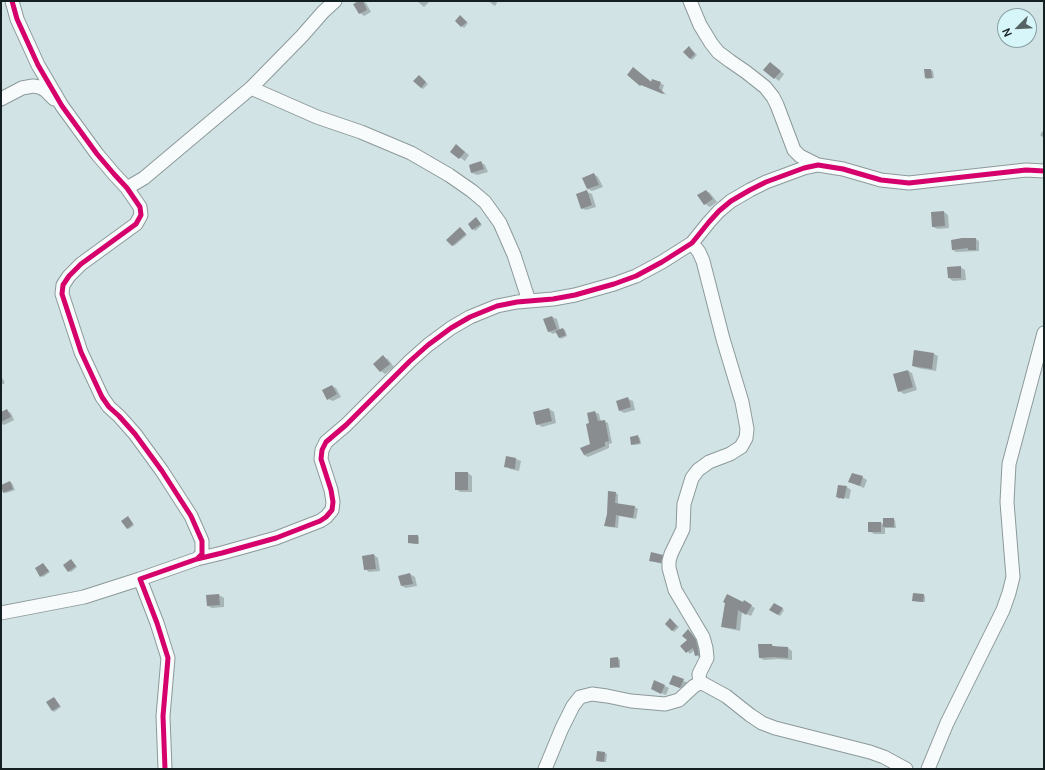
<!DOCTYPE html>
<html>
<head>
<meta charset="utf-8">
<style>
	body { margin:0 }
	#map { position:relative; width:1045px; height:770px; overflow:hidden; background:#d2e3e5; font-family:Manrope,sans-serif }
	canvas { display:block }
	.frame { position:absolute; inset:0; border:2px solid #131f20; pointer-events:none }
	.north { position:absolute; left:997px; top:8px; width:40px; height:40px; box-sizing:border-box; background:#d7f6fa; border:1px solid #89a0a3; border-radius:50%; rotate:246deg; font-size:11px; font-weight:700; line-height:16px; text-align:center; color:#131f20 }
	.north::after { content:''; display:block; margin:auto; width:14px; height:18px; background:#566465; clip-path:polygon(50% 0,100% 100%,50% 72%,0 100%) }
</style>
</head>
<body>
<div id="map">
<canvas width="1045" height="770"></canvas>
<div class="frame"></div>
<div class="north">N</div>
</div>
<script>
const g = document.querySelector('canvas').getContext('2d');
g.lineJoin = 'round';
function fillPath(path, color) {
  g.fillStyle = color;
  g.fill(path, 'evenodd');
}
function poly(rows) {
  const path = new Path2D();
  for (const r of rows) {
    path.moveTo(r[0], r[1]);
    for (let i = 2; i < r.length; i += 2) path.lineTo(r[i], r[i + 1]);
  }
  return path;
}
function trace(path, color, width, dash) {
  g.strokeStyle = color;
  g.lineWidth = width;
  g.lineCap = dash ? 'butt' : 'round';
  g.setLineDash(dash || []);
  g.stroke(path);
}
fillPath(poly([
	[361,1,366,3,371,12,364,16,360,13],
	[417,1,430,1,424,7],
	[488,1,498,1,495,6],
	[462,18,468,23,464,28,456,21],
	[691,49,697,55,692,60,690,58],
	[774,66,784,74,779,81,775,78],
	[634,68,652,82,653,80,664,85,662,91,667,95,641,85,628,75],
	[925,70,931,70,933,71,934,78,927,79,925,78],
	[421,77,428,84,423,89,421,88],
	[1044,129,1044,138,1040,135],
	[460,148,469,155,465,161,451,151],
	[481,162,485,165,488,172,477,175,472,173,470,166],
	[594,174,598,177,603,187,592,191,588,189],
	[706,191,710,193,717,202,710,207,705,204,699,196],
	[587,192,592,194,596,207,586,210,581,208],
	[944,212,948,215,949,228,938,229,933,227],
	[477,219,482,225,475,231,469,224],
	[460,228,467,235,454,246,452,245],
	[976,239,979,241,979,251,956,252,953,250,952,241],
	[960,267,965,270,966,280,953,281,949,278],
	[552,317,557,319,560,330,563,329,565,330,567,336,561,339,557,332,553,334,548,331],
	[934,354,938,356,936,371,918,368,913,366],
	[383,357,388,359,394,367,385,374,381,371],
	[908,371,912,373,917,390,904,394,899,391],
	[1,376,5,383,1,385],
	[332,386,336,388,341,397,333,401,328,399],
	[628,399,633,401,635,410,624,413,619,410],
	[549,409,554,412,556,423,542,427,537,424],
	[6,410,11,413,14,420,4,425,1,423,1,413],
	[595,412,599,414,601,422,604,421,608,423,612,443,609,444,609,448,588,457,584,455,591,445,590,424],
	[638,437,640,438,641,444,634,445,632,444],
	[507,457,516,459,521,461,519,471,510,469,505,466],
	[468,473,472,476,472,492,460,492,456,489],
	[862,477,867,480,864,488,850,482],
	[10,482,12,483,15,490,6,493,4,492,1,486],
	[847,487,851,490,849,499,840,497,840,499,837,497],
	[615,493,618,494,618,505,635,507,638,509,636,519,619,516,618,528,609,527,606,526,608,514],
	[130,519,134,525,129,529,127,528],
	[893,519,895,520,896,528,885,528,885,534,874,534,869,531,881,523,884,524],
	[418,536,419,537,419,544,409,543],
	[374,555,378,558,380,571,369,572,365,569],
	[662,555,664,557,663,564,652,561],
	[71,560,77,567,71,572,69,571],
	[43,564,50,572,43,577,41,576],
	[410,574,415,577,417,586,406,588,402,586],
	[219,595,224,598,224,607,212,608,208,606,207,596],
	[923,595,925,596,925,602,913,601],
	[744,602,755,608,751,616,742,612,740,631,726,628,722,626],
	[775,604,784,610,780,616,771,610],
	[672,621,679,627,674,632,666,624],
	[688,630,691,632,698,643,701,656,699,657,696,655,695,650,690,654,682,646,689,640],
	[759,645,772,645,777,648,788,648,792,651,792,660,778,659,764,660,760,658],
	[618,658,620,660,620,668,611,667],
	[674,676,688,683,685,690,675,686],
	[665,686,669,688,666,695,656,691],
	[54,698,61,707,54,712,52,710],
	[605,753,607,754,606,762,597,761]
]), '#0003');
fillPath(poly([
	[359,1,363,1,367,10,359,14,353,4],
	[460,15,467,22,461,27,455,21],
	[689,46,695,54,690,59,683,52],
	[770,62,781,71,774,79,763,70],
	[633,67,651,82,652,79,661,82,659,88,664,93,663,94,641,85,640,86,627,75],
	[924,69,931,69,932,78,925,78],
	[419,75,426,82,421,88,413,81],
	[456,144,465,152,459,159,450,152],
	[481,161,484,169,471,173,469,165],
	[594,173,599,185,587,189,582,178],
	[587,190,592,205,581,209,576,194],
	[706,190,713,199,704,205,697,195],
	[944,211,945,226,932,227,931,212],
	[476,217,481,224,472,230,468,224],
	[460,227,466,234,452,246,446,240],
	[962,238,976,238,976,250,968,250,968,248,952,250,951,240],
	[961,266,961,278,948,278,947,267],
	[552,316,557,329,548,332,543,319],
	[563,328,566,335,559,338,555,331],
	[914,350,934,353,932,369,912,366],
	[383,355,390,364,380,372,373,364],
	[908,370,913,387,898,392,893,374],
	[332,385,337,394,327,400,322,390],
	[628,397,631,407,619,411,616,401],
	[549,408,552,421,536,425,533,412],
	[7,409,11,417,1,422,1,412],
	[595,411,598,421,605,420,609,441,605,442,605,446,584,455,580,448,590,444,586,424,589,423,587,413],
	[638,435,640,443,631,445,630,437],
	[506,456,516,458,515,469,504,467],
	[455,472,468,472,468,490,455,490],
	[852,473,863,476,860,486,848,482],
	[10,481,13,489,3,493,1,485],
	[838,485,847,486,844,499,836,497],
	[608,491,616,492,615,503,635,506,633,518,616,515,615,527,604,526,607,514],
	[128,516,133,524,127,529,121,521],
	[883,518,894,518,894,527,883,527],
	[868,522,881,522,881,532,868,532],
	[408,535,418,535,418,544,408,543],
	[651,552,663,555,661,563,649,561],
	[374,554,376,569,364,570,362,556],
	[71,559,76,566,68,572,63,565],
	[43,563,49,571,40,577,35,568],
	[410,573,413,584,401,586,398,576],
	[913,593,924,594,923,602,912,601],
	[219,594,220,605,207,606,206,595],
	[727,594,743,602,744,600,752,605,746,615,738,610,736,629,721,627,725,603,723,602],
	[774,603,783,608,778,615,769,610],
	[670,618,677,626,672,631,665,624],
	[688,629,696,640,699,655,695,656,693,648,686,653,680,646,687,640,682,636],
	[758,644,772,644,772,646,788,647,788,658,773,657,759,658],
	[618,657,619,667,610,668,610,658],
	[673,675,684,679,680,688,669,684],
	[654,680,665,685,661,694,651,689],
	[54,697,60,706,52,711,46,702],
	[597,751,605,752,604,762,596,761]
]), '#898d8f');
const minor = poly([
	[12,1,17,19,38,65,62,106,97,154,114,174,127,188,140,207,141,215,136,224,81,264,69,276,63,285,62,294,81,352,102,397,109,407,119,416,135,434,162,471,191,516,202,541,202,554,197,559,140,579,157,623,168,658,163,716,165,769],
	[690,1,700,25,711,43,718,52,730,61,746,72,765,87,773,97,777,105,794,150,800,156,818,165],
	[251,88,317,117,361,132,411,153,449,175,472,191,485,202,500,223,514,255,529,301],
	[1,99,22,88,33,86,39,87,45,90,54,99],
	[127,188,144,178,251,88,302,36,323,12,335,1],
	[692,243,699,252,703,261,723,339,742,402,747,429,746,438,741,447,730,454,709,462,698,470,692,478,684,504,683,529,671,554,669,561,669,568,675,590,703,637,706,648,707,658,699,674,700,683],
	[197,559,222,553,276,538,320,521,326,517,332,510,333,502,331,490,321,459,322,450,326,442,346,425,410,361,428,345,451,328,470,317,497,306,517,302,553,299,575,295,614,284,636,276,662,262,692,243,709,222,719,211,731,201,750,190,766,182,804,168,818,165,843,169,881,180,909,183,1026,170,1044,171],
	[1,613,84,597,140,579],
	[545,769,562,728,573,706,580,697,592,694,607,696,631,701,665,704,679,700,694,686,700,683,704,684,726,696,750,715,762,723,775,728,870,752,884,757,906,769],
	[928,769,947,723,1003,610,1009,593,1013,577,1007,502,1009,464,1044,333]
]);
trace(minor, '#8c999a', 15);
trace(minor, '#f8fbfb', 13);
trace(poly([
	[12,1,17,19,38,65,62,106,97,154,114,174,127,188,140,207,141,215,136,224,81,264,69,276,63,285,62,294,81,352,102,397,109,407,119,416,135,434,162,471,191,516,202,541,202,554,197,559,140,579,157,623,168,658,163,716,165,769],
	[197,559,222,553,276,538,320,521,326,517,332,510,333,502,331,490,321,459,322,450,326,442,346,425,410,361,428,345,451,328,470,317,497,306,517,302,553,299,575,295,614,284,636,276,662,262,692,243,709,222,719,211,731,201,750,190,766,182,804,168,818,165,843,169,881,180,909,183,1026,170,1044,171]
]), '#d6006c', 5);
</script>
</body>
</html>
